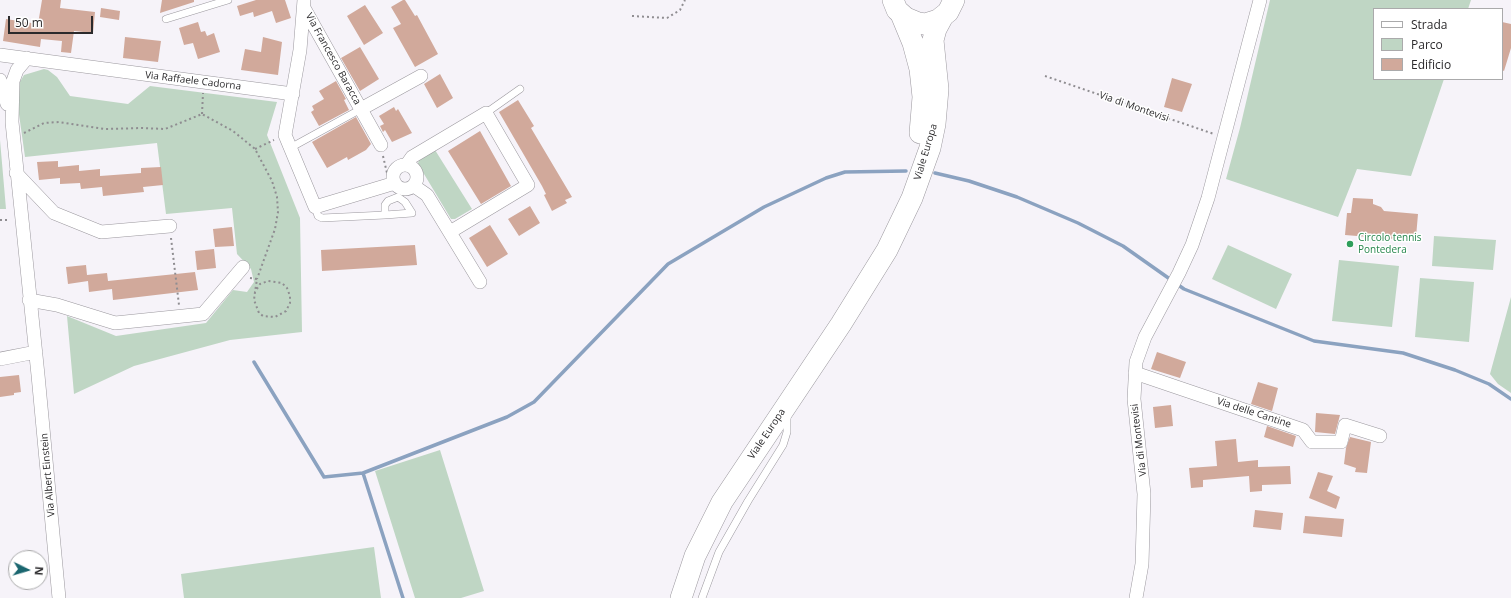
<!DOCTYPE html>
<html>
<head>
<meta charset="utf-8">
<style>
	body { margin:0 }
	#map { position:relative; width:1511px; height:598px; overflow:hidden; background:#f6f3f9; font-family:"Open Sans",sans-serif }
	canvas { display:block }
	.legend { position:absolute; left:1373px; top:8px; width:130px; height:72px; box-sizing:border-box; background:#fff; border:1px solid #aaaaab; margin:0; padding:5px 7px; list-style:none; font-size:12px; color:#2b2a2c }
	.legend li { display:flex; align-items:center; gap:8px; height:20px }
	.legend b { width:20px; border:1px solid #aaaaab }
	.north { position:absolute; left:8px; top:550px; width:40px; height:40px; box-sizing:border-box; background:#fff; border:1px solid #aaaaab; border-radius:50%; rotate:95deg; font-size:11px; font-weight:700; line-height:16px; text-align:center; color:#2b2a2c }
	.north::after { content:''; display:block; margin:auto; width:14px; height:18px; background:#1a666f; clip-path:polygon(50% 0,100% 100%,50% 72%,0 100%) }
	.scale { position:absolute; left:8px; top:16px; width:85px; height:18px; box-sizing:border-box; border:2px solid #2b2a2c; border-top:0; padding-left:5px; font-size:12px; line-height:14px; white-space:nowrap; color:#2b2a2c; -webkit-text-stroke:3px #fff; paint-order:stroke }
</style>
</head>
<body>
<div id="map">
<canvas width="1511" height="598"></canvas>
<ul class="legend">
<li><b style="height:5px;background:#fff"></b>Strada</li>
<li><b style="height:11px;background:#bfd6c4"></b>Parco</li>
<li><b style="height:11px;background:#d1a99b"></b>Edificio</li>
</ul>
<div class="north">N</div>
<div class="scale">50 m</div>
</div>
<script>
const g = document.querySelector('canvas').getContext('2d');
g.lineJoin = 'round';
function fillPath(path, color) {
  g.fillStyle = color;
  g.fill(path, 'evenodd');
}
function poly(rows) {
  const path = new Path2D();
  for (const r of rows) {
    if (r.length === 3) {
      path.moveTo(r[0] + r[2], r[1]);
      path.arc(r[0], r[1], r[2], 0, 2 * Math.PI);
      continue;
    }
    path.moveTo(r[0], r[1]);
    for (let i = 2; i < r.length; i += 2) path.lineTo(r[i], r[i + 1]);
  }
  return path;
}
function trace(path, color, width, dash) {
  g.strokeStyle = color;
  g.lineWidth = width;
  g.lineCap = dash ? 'butt' : 'round';
  g.setLineDash(dash || []);
  g.stroke(path);
}
function write(font, color, halo, rows, align = 'center') {
  g.font = font + ' "Open Sans",sans-serif';
  g.lineWidth = 3;
  g.setLineDash([]);
  g.textBaseline = 'middle';
  g.strokeStyle = halo;
  g.fillStyle = color;
  for (const [text, x, y, turn = 0] of rows) {
    g.save();
    g.translate(x, y);
    g.rotate((+turn || 0) * Math.PI / 180);
    g.textAlign = isNaN(turn) ? turn : align;
    if (halo) g.strokeText(text, 0, 0);
    g.fillText(text, 0, 0);
    g.restore();
  }
}
fillPath(poly([
	[1270,0,1471,0,1468,9,1374,9,1374,79,1444,79,1411,176,1357,169,1338,217,1226,179,1240,128],
	[44,69,48,70,57,77,70,96,128,104,150,86,277,102,267,135,300,218,302,332,230,340,134,366,74,394,67,316,116,336,206,323,233,290,247,292,254,282,251,269,237,254,232,208,166,214,157,143,25,157,16,93,18,85,24,75],
	[0,140,6,209,0,209],
	[435,150,472,209,455,219,451,219,418,164,419,159],
	[1434,236,1496,240,1493,270,1432,266],
	[1228,245,1292,274,1276,309,1212,279],
	[1339,260,1399,266,1392,327,1332,321],
	[1420,278,1474,282,1469,342,1415,337],
	[1511,297,1511,393,1498,384,1490,374],
	[440,450,484,591,461,598,415,598,375,471],
	[374,547,381,598,184,598,181,574]
]), '#bfd6c4');
trace(poly([
	[935,173,969,181,1017,197,1078,223,1123,246,1184,289,1314,341,1403,353,1455,370,1489,384,1511,399],
	[254,362,324,477,363,473],
	[403,598,363,473,507,417,534,402,668,264,764,207,826,178,845,172,906,171]
]), '#8ba2c0', 3.5);
fillPath(poly([
	[42,0,61,0,60,8,95,12,93,33,74,31,71,53,61,52,62,41,41,39,40,47,3,41,6,19,38,24],
	[162,0,194,0,194,2,160,13],
	[256,0,285,0,291,18,276,23,272,11,254,17,253,12,240,16,237,6],
	[403,0,405,0,415,16,417,15,438,54,415,67,393,28,401,24,391,7],
	[365,5,383,33,364,45,347,16],
	[101,8,120,11,119,20,100,17],
	[198,22,201,32,205,31,207,36,214,33,220,52,198,59,193,43,184,45,179,28],
	[1502,22,1511,24,1511,48,1504,71,1502,70],
	[125,37,161,41,158,62,123,58],
	[263,37,282,42,278,75,241,70,245,49,261,52],
	[360,47,379,79,360,91,341,58],
	[440,74,453,98,437,108,424,84],
	[1172,78,1192,84,1182,112,1164,107],
	[336,81,346,99,344,100,349,110,319,126,311,112,314,110,312,106,324,99,319,91],
	[518,100,534,126,531,128,572,197,565,200,567,203,552,211,544,195,546,194,542,186,499,112],
	[394,107,396,111,398,109,412,133,392,142,385,130,383,132,380,126,384,124,379,116],
	[356,117,371,144,366,150,348,160,347,157,327,168,312,142],
	[480,131,511,186,481,204,448,151],
	[58,161,58,167,79,165,79,171,100,169,100,176,141,173,141,168,161,167,163,185,143,187,144,192,103,196,102,187,81,189,80,183,60,184,60,178,39,180,37,162],
	[1353,198,1373,199,1373,204,1381,207,1384,211,1418,214,1416,237,1394,235,1394,239,1345,235,1347,213,1351,213],
	[530,206,540,223,519,236,508,219],
	[490,225,508,254,487,267,469,238],
	[232,227,234,246,215,247,213,229],
	[415,245,417,265,322,271,321,250],
	[214,249,216,268,197,270,195,251],
	[86,265,87,275,107,273,108,281,195,272,198,290,113,300,112,289,89,292,88,281,68,284,66,267],
	[1157,352,1186,362,1180,378,1151,369],
	[19,375,21,392,14,393,14,395,0,397,0,377],
	[1258,382,1278,388,1272,411,1251,404],
	[1171,405,1173,426,1155,428,1153,407],
	[1316,413,1340,415,1335,434,1315,432],
	[1267,426,1296,436,1293,447,1264,437],
	[1350,437,1371,442,1367,473,1355,472,1356,468,1344,464,1346,448],
	[1236,439,1238,462,1258,460,1258,467,1290,466,1291,484,1262,485,1262,491,1250,492,1249,476,1203,480,1203,487,1191,488,1189,468,1217,466,1215,441],
	[1318,472,1333,476,1327,491,1340,497,1336,509,1309,498],
	[1255,510,1283,513,1281,530,1253,527],
	[1305,516,1344,519,1342,537,1303,533]
]), '#d1a99b');
const lane = poly([
	[166,19,228,0],
	[486,113,520,89],
	[290,148,361,109],
	[315,207,318,216,322,218,385,215,412,213,405,202,398,197,388,201,385,205,385,215],
	[702,598,719,552,748,501,783,445,787,432,787,416]
]);
const street = poly([
	[304,0,300,50,285,135,315,207,395,183],
	[304,8,381,145],
	[0,55,293,94],
	[27,58,17,70,13,81,12,122,38,375,59,598],
	[0,80,7,104],
	[361,109,421,76],
	[407,164,412,157,486,113,528,185,450,232],
	[405,177,12],
	[16,173,54,213,101,232,170,226],
	[414,186,427,195,480,282],
	[29,300,57,305,115,323,203,314,243,267],
	[0,359,36,352],
	[1135,373,1303,430,1312,442,1341,442,1345,425,1380,436],
	[1136,598,1142,564,1144,494,1134,399,1136,362,1145,337,1179,273,1192,245,1208,198,1260,0]
]);
const primary = poly([
	[893,0,897,10,906,18,918,23,925,24,938,20,948,12,954,0],
	[901,14,913,43,920,69,923,97,920,133],
	[681,598,695,556,722,502,841,324,887,250,912,198,930,148,935,124,938,89,933,40,936,29,943,16]
]);
trace(lane, '#9b989e', 8);
trace(street, '#9b989e', 14);
trace(primary, '#9b989e', 22);
trace(poly([
	[632,16,667,18,680,10,685,0],
	[1045,76,1214,134],
	[202,114,203,93],
	[24,133,44,123,59,122,105,129,142,128,165,129,202,114,233,131,255,149,272,181,277,197,278,212,275,229,257,279],
	[255,149,274,140],
	[383,156,387,173],
	[0,220,10,220],
	[171,238,179,305],
	[250,278,257,279,255,292,254,300,259,313,263,316,275,317,286,311,290,303,290,296,287,288,282,283,268,281,260,284,255,292]
]), '#8f8d91', 2, [2, 3]);
trace(lane, '#fff', 7);
trace(street, '#fff', 13);
trace(primary, '#fff', 21);
for (const [x, y, r, color] of [
	[1350,244,4,"#2e9e5b"]
]) {
  const dot = new Path2D();
  dot.arc(x, y, r, 0, 2 * Math.PI);
  g.fillStyle = color;
  g.fill(dot);
  trace(dot, '#fff', 1.5);
}
write('10px', '#2b2a2c', '#fff', [
	["Via Francesco Baracca",333,59,61],
	["Via Raffaele Cadorna",193,81,7],
	["Via di Montevisi",1134,107,19],
	["Viale Europa",926,152,-73],
	["Via delle Cantine",1254,413,18],
	["Viale Europa",767,434,-56],
	["Via di Montevisi",1139,440,-97],
	["Via Albert Einstein",48,475,-95]
]);
write('10px', '#27864d', '#fff', [
	["Circolo tennis",1358,238],
	["Pontedera",1358,250]
], 'left');
</script>
</body>
</html>
